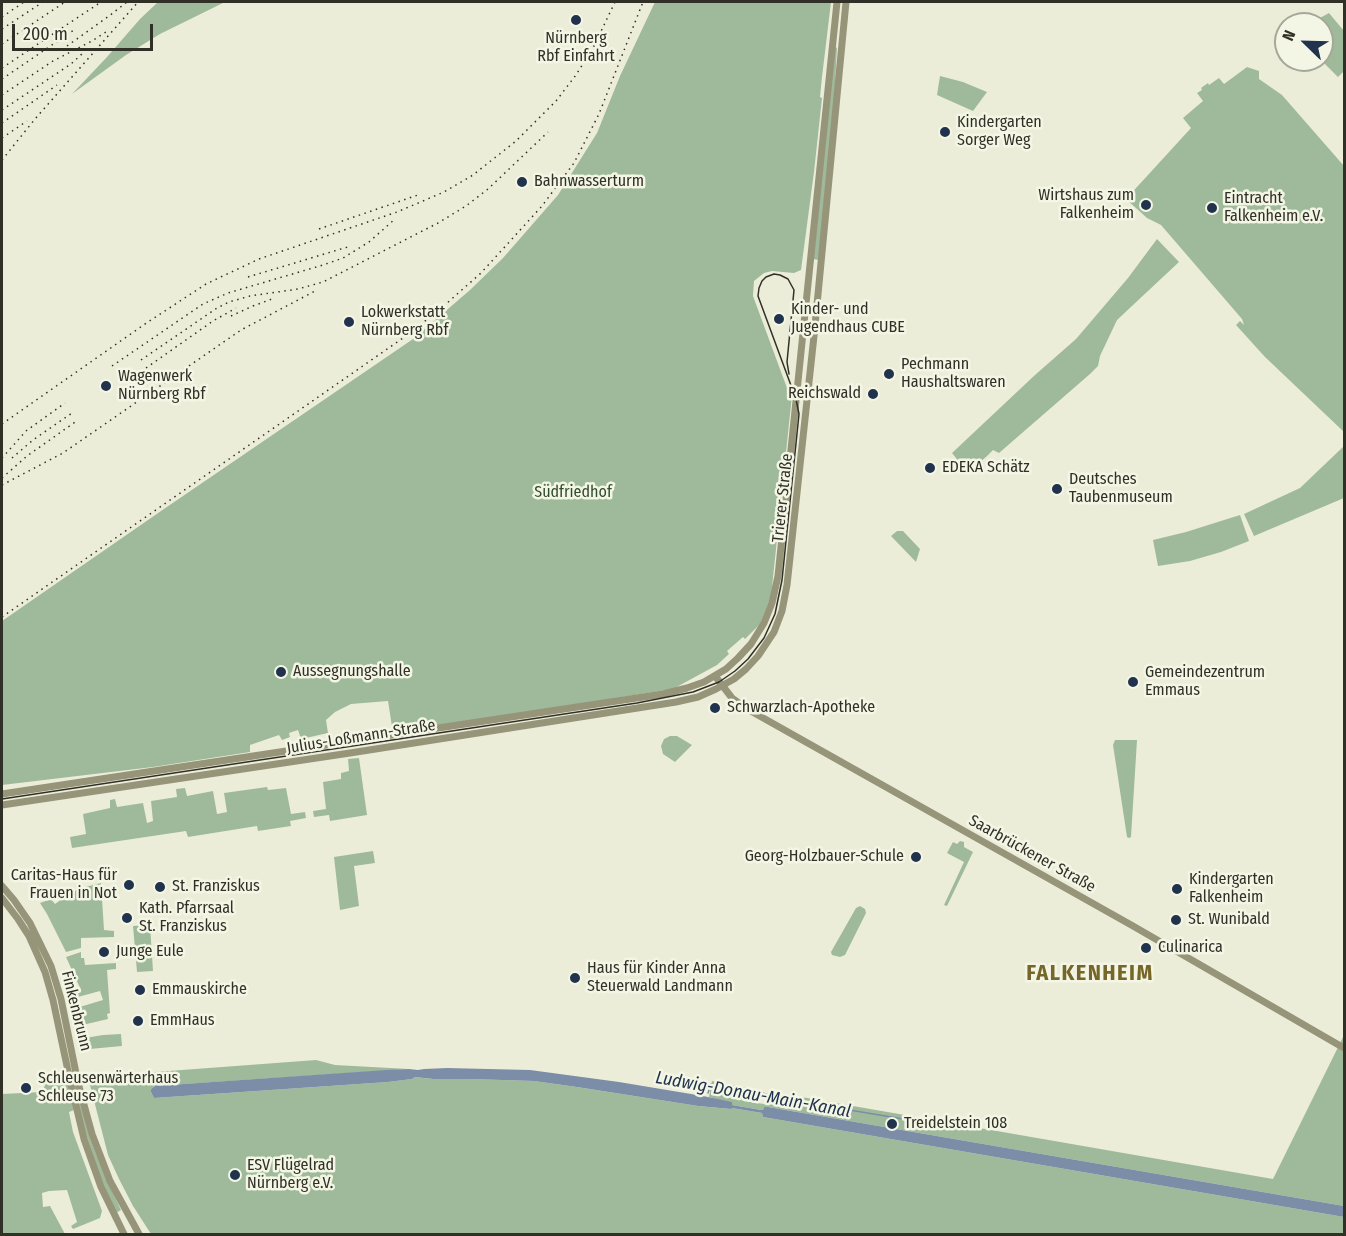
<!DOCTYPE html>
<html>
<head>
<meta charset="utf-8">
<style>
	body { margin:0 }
	#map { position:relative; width:1346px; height:1236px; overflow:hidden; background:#ecedd9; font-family:"Fira Sans Condensed",sans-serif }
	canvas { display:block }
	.frame { position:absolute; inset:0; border:3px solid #313027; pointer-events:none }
	.north { position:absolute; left:1274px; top:12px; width:60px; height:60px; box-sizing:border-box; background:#f4f6e5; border:2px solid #a6a799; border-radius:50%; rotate:293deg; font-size:16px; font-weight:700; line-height:24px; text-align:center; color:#313027 }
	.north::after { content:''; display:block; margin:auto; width:21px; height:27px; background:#21324d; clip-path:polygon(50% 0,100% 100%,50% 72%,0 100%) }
	.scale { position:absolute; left:12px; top:24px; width:141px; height:27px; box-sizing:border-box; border:3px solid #313027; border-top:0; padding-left:8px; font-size:18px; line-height:21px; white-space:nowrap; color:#313027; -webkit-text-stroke:4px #f4f6e5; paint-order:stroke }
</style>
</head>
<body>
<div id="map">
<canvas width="1346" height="1236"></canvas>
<div class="frame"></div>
<div class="north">N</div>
<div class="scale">200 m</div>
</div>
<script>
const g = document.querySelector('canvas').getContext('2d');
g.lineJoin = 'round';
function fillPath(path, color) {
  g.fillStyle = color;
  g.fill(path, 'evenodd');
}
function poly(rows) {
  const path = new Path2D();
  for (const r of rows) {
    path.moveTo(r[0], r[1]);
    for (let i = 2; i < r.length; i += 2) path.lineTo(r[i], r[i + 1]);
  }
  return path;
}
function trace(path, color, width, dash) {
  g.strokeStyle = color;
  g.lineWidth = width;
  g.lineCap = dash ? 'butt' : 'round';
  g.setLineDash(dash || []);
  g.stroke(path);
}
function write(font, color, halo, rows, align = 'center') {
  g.font = font + ' "Fira Sans Condensed",sans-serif';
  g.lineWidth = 5;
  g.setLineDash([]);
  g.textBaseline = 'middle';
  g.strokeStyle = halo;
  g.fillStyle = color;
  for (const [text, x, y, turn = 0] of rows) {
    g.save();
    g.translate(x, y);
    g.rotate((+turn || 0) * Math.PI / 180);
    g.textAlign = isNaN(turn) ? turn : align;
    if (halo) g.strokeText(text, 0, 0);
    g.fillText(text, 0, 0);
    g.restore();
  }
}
fillPath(poly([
	[158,2,225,2,160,34,126,55,72,94,107,57,140,19],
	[655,2,831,2,822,77,820,97,822,98,814,172,801,270,794,273,772,271,764,273,754,281,753,296,787,388,792,395,771,597,760,624,745,639,743,637,727,651,729,654,717,665,673,689,393,733,388,701,351,704,335,712,326,720,328,733,301,739,298,730,289,733,290,737,282,740,279,735,250,745,250,752,153,767,2,785,2,621,161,511,413,339,470,290,503,258,558,195,597,133,620,76],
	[1329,13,1344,31,1344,71,1338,77,1325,64,1322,51,1322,24,1309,24],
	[835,47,837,48,834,103,819,260,813,259],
	[1247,67,1259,71,1259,79,1282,95,1344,166,1344,432,1265,357,1236,325,1240,321,1244,325,1242,319,1161,225,1147,218,1126,199,1191,128,1183,118,1203,101,1197,93,1202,90,1201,88,1208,83,1209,85,1219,78,1224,84],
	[940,76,963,82,987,92,973,111,937,95],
	[1157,239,1179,262,1117,320,1100,356,1098,366,1090,374,999,453,993,450,987,456,968,473,952,453,1035,375,1076,339,1128,278],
	[1344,446,1344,498,1254,536,1244,514,1300,488],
	[1240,515,1249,541,1221,552,1190,561,1158,566,1153,540,1186,532],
	[897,531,903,531,920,549,916,562,891,536],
	[670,736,677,736,692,745,675,762,663,754,661,746,664,739],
	[1115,740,1137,740,1131,837,1129,838,1127,837,1113,745],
	[359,758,367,815,330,821,329,815,314,817,313,811,326,809,323,782,341,779,341,773,349,771,348,759],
	[267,787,268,790,286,788,291,814,305,812,306,818,290,821,291,826,258,831,257,826,188,837,186,831,72,848,70,837,86,834,83,814,110,808,110,800,115,799,117,807,143,803,147,823,153,821,151,801,177,797,176,789,185,788,187,796,213,791,217,814,227,812,224,793],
	[960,841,964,842,964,847,973,852,947,906,944,905,964,862,947,853,953,842,957,844],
	[373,851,375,863,354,866,359,906,340,910,334,857],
	[101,883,104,930,114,931,114,937,81,938,81,948,66,952,47,914,40,903,51,899,55,904,69,894,81,888],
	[860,906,865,909,866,913,845,955,840,957,832,955,831,952,856,908],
	[150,925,153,971,137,972,133,926],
	[81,952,81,958,84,958,85,965,116,963,116,969,107,970,110,1013,107,1014,108,1019,78,1026,73,1009,103,1000,100,991,74,998,72,994,81,990,66,957],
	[121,1034,122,1046,79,1050,76,1037,85,1038,103,1035],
	[1344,1035,1344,1206,768,1107,764,1107,764,1109,761,1110,732,1105,709,1097,712,1081,746,1088,744,1101,764,1104,770,1093,807,1098,1273,1179],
	[316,1060,335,1065,409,1069,155,1086,151,1089,151,1092,154,1098,388,1082,412,1079,415,1077,432,1079,470,1079,534,1081,577,1087,698,1106,730,1109,732,1108,762,1113,763,1117,1344,1217,1344,1234,151,1234,133,1206,119,1179,108,1155,88,1077],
	[66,1077,74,1110,69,1112,73,1132,102,1211,100,1218,73,1229,71,1226,77,1222,67,1190,49,1191,42,1193,43,1207,50,1206,65,1234,2,1234,2,1094,42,1092,48,1078],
	[76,1085,90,1138,105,1176,121,1210,116,1213,102,1182,84,1128,74,1086]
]), '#9fba9b');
fillPath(poly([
	[447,1068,530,1070,619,1082,703,1096,732,1102,732,1105,761,1110,764,1109,764,1107,768,1107,1344,1206,1344,1217,763,1117,762,1113,732,1108,731,1109,698,1106,577,1087,534,1081,470,1079,433,1079,415,1077,412,1079,388,1082,154,1098,151,1092,151,1089,155,1086,386,1070,409,1069,418,1070,424,1069]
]), '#7c8da7');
trace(poly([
	[708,1093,711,1084,767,1094],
	[778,1098,927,1123]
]), '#7c8da7', 1.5);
trace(poly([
	[715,676,732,698,749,710,1133,926,1344,1048],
	[2,794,663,694,687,688,704,682,726,669,738,658,751,644,764,623,772,603,778,576,837,2],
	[2,805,350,753,676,702,698,697,716,689,734,679,746,669,758,656,774,632,782,611,787,585,814,336,846,2],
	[2,886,14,900,30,923,51,966,61,999,78,1083,92,1134,110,1181,139,1234],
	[2,898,18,919,29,936,45,972,53,1000,71,1085,84,1139,101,1187,124,1234]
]), '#979579', 7);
trace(poly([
	[2,799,637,703,693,692,719,682,735,671,748,659,764,638,775,614,782,580,799,414,796,399,758,296,759,288,762,281,766,277,774,274,780,275,788,279,794,290,787,362,789,374]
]), '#313027', 1.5);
trace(poly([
	[2,17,24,2],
	[2,29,43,2],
	[2,44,65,2],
	[67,46,109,16,127,2],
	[2,68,101,2],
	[2,79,74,30],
	[2,95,53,61,92,41,106,32],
	[2,110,71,64,83,53],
	[2,123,57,85],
	[2,138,27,121],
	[2,160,35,119,138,2],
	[319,229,418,195],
	[248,277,351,246],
	[231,316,253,306,272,299],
	[141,360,217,308,229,302,250,296,298,289,323,282,438,223,466,206,488,189,548,132],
	[112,366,203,304,228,293,323,265,343,258,369,242,395,219],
	[146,368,213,321,236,308],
	[2,424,145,324,206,284,259,259,397,212,444,192,473,175,516,141,556,101,576,75,594,46,615,2],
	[2,458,26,431,65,403],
	[12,458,33,440,72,413],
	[2,478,27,456,78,420],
	[2,485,63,453,241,330,317,290],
	[2,617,403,338,438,311,481,273,542,206,574,163,599,114,643,2]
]), '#313027', 1.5, [1.5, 4.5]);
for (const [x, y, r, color] of [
	[576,20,6,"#21324d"],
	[945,132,6,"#21324d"],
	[522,182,6,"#21324d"],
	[1146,205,6,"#21324d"],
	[1212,208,6,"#21324d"],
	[779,319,6,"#21324d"],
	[349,322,6,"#21324d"],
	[889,374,6,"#21324d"],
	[106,386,6,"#21324d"],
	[873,394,6,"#21324d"],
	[930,468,6,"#21324d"],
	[1057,489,6,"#21324d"],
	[281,672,6,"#21324d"],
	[1133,682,6,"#21324d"],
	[715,708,6,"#21324d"],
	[916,857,6,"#21324d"],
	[129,885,6,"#21324d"],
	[160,887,6,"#21324d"],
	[1177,889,6,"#21324d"],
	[127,918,6,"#21324d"],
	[1176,920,6,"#21324d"],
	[1146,948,6,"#21324d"],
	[104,952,6,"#21324d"],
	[575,978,6,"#21324d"],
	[140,990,6,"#21324d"],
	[138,1021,6,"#21324d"],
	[26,1088,6,"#21324d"],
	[892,1124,6,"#21324d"],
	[235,1175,6,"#21324d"]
]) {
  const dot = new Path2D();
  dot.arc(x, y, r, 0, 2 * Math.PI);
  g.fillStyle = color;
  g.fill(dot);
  trace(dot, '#f4f6e5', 2);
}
write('16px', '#313027', '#f4f6e5', [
	["Nürnberg",576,39,"center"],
	["Rbf Einfahrt",576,57,"center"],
	["Kindergarten",957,123],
	["Sorger Weg",957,141],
	["Bahnwasserturm",534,182],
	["Wirtshaus zum",1134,196,"right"],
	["Falkenheim",1134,214,"right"],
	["Eintracht",1224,199],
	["Falkenheim e.V.",1224,217],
	["Kinder- und",791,310],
	["Jugendhaus CUBE",791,328],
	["Lokwerkstatt",361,313],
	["Nürnberg Rbf",361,331],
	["Pechmann",901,365],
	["Haushaltswaren",901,383],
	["Wagenwerk",118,377],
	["Nürnberg Rbf",118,395],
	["Reichswald",861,394,"right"],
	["EDEKA Schätz",942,468],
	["Deutsches",1069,480],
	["Taubenmuseum",1069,498],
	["Aussegnungshalle",293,672],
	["Gemeindezentrum",1145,673],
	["Emmaus",1145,691],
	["Schwarzlach-Apotheke",727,708],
	["Georg-Holzbauer-Schule",904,857,"right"],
	["Caritas-Haus für",117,876,"right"],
	["Frauen in Not",117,894,"right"],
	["Kindergarten",1189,880],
	["Falkenheim",1189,898],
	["St. Franziskus",172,887],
	["Kath. Pfarrsaal",139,909],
	["St. Franziskus",139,927],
	["St. Wunibald",1188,920],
	["Culinarica",1158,948],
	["Junge Eule",116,952],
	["Haus für Kinder Anna",587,969],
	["Steuerwald Landmann",587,987],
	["Emmauskirche",152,990],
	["EmmHaus",150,1021],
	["Schleusenwärterhaus",38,1079],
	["Schleuse 73",38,1097],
	["Treidelstein 108",904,1124],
	["ESV Flügelrad",247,1166],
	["Nürnberg e.V.",247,1184]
], 'left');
write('16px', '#304c2d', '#f4f6e5', [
	["Südfriedhof",573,493]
]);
write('16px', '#313027', '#f4f6e5', [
	["Trierer Straße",783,498,-84],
	["Julius-Loßmann-Straße",361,737,-9],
	["Saarbrückener Straße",1032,854,29],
	["Finkenbrunn",76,1011,76]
]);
write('italic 18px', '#21324d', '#f4f6e5', [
	["Ludwig-Donau-Main-Kanal",753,1095,10]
]);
g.letterSpacing = '1.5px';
write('bold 22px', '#76662a', '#f4f6e5', [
	["FALKENHEIM",1090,974]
]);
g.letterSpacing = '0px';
</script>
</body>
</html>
